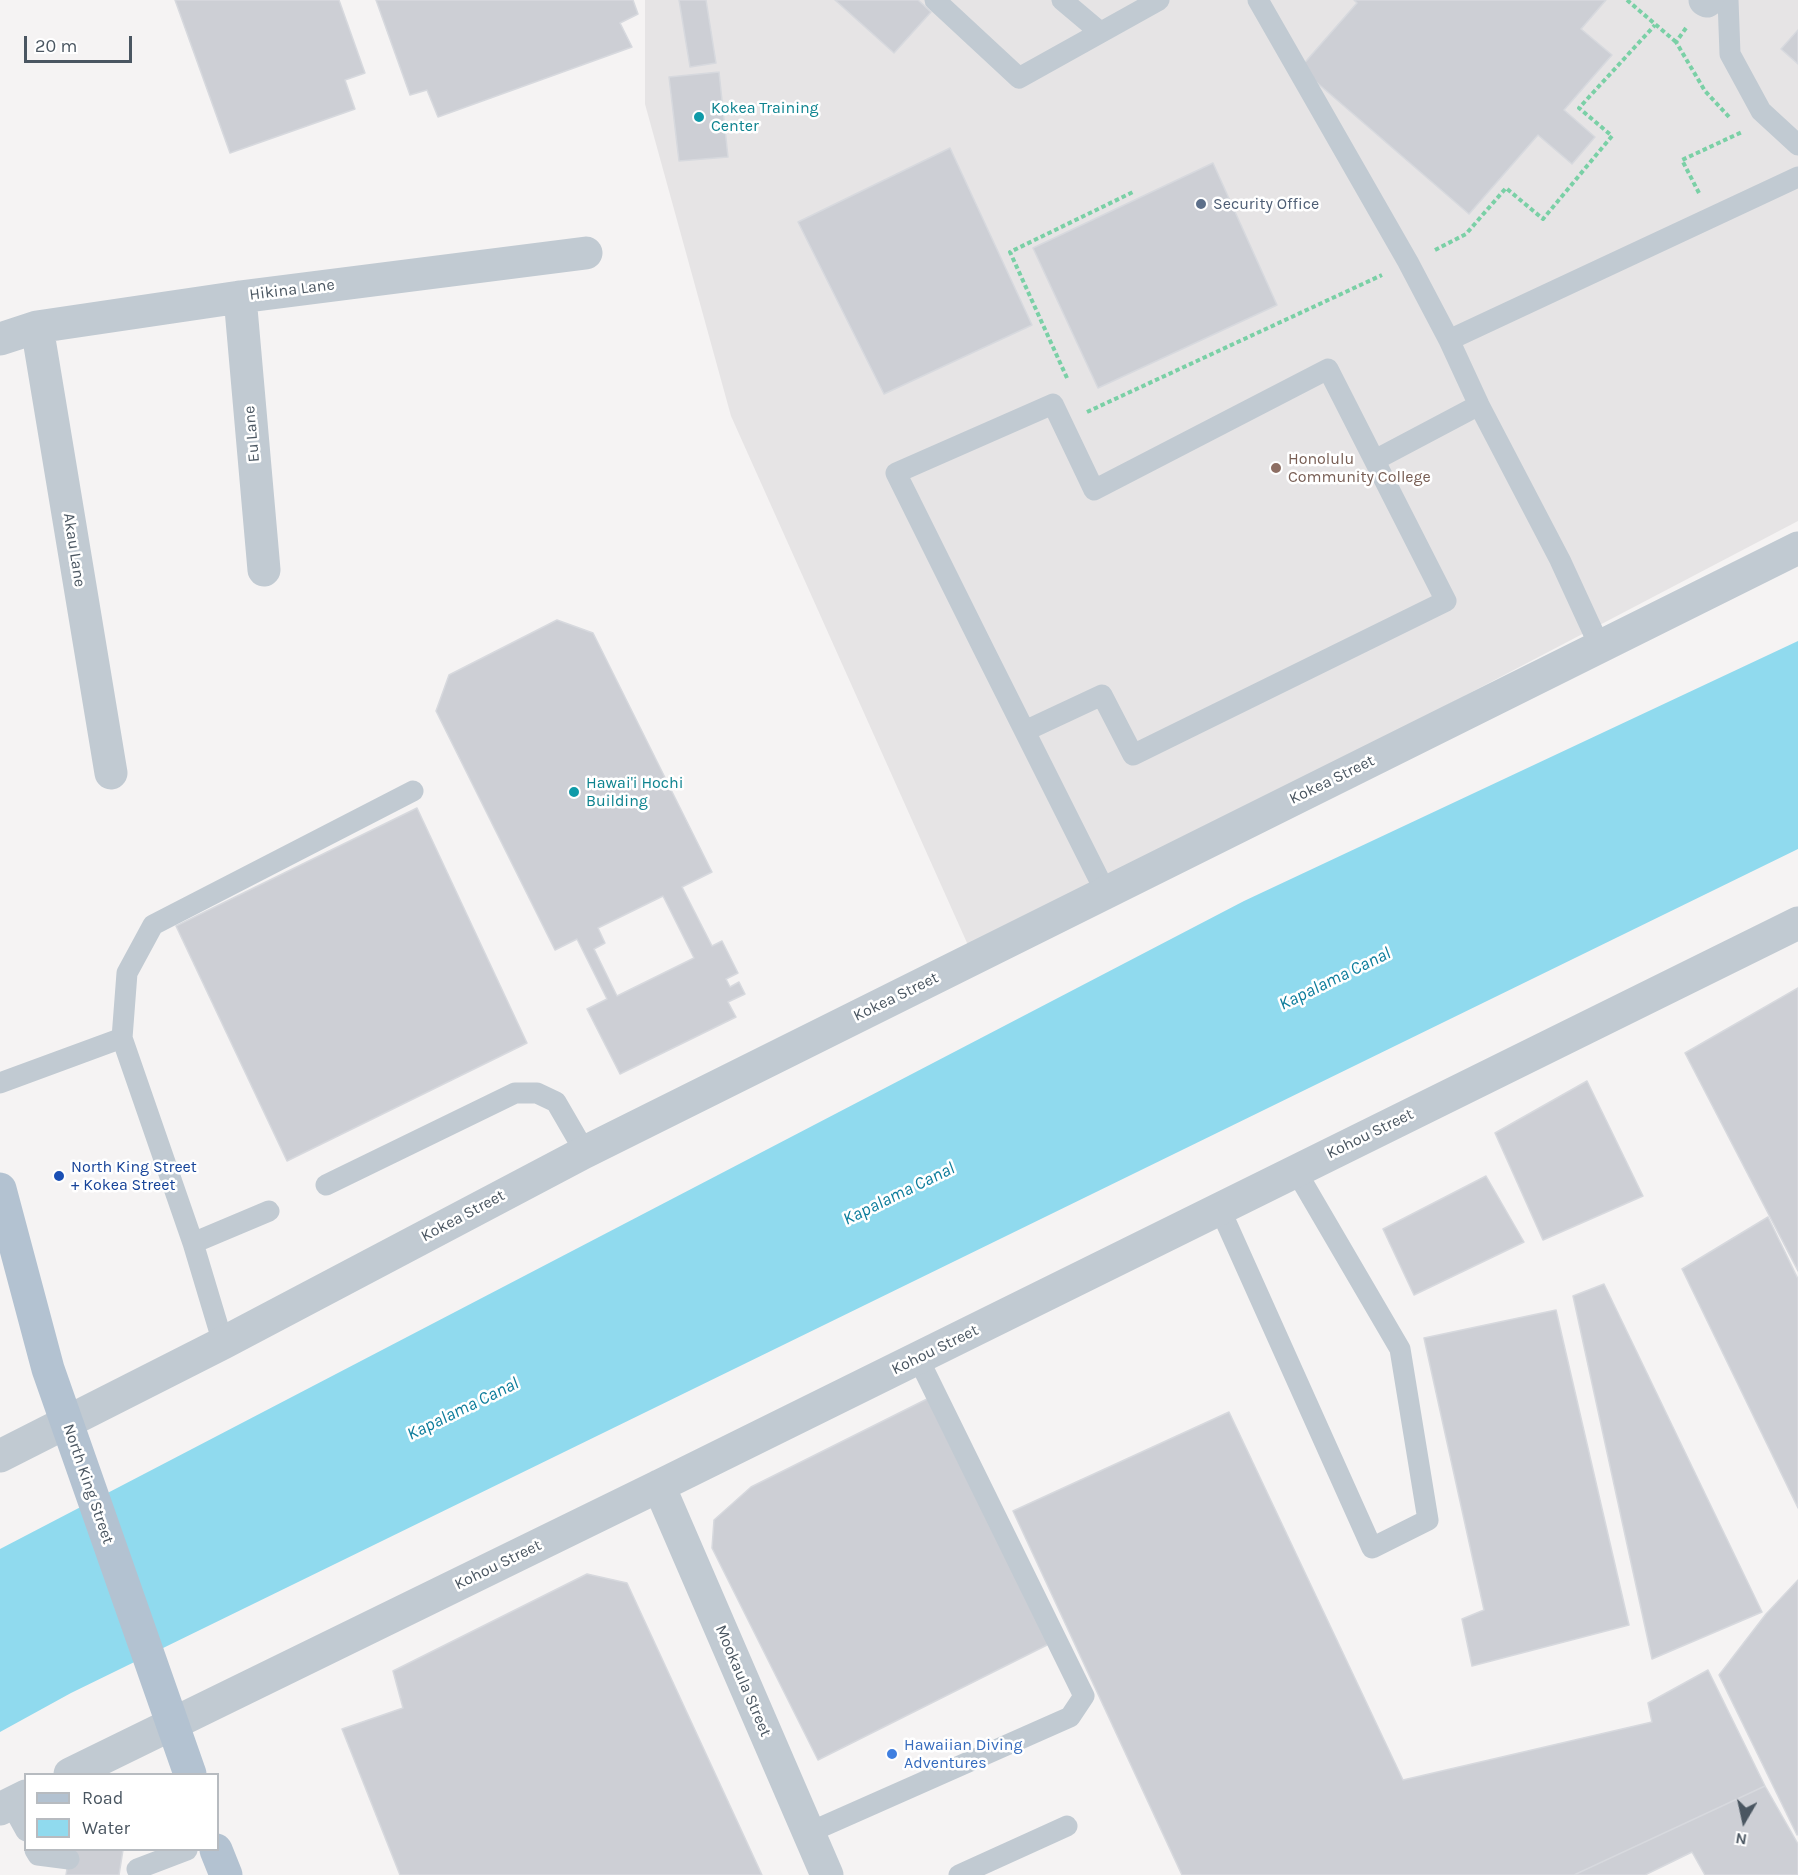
<!DOCTYPE html>
<html>
<head>
<meta charset="utf-8">
<style>
	body { margin:0 }
	#map { position:relative; width:1798px; height:1875px; overflow:hidden; background:#f5f3f3; font-family:Karla,sans-serif }
	canvas { display:block }
	.legend { position:absolute; left:24px; top:1773px; width:195px; height:78px; box-sizing:border-box; background:#fff; border:2px solid #b7bbc0; margin:0; padding:8px 10px; list-style:none; font-size:18px; color:#4a5661 }
	.legend li { display:flex; align-items:center; gap:12px; height:30px }
	.legend b { width:30px; border:2px solid #b7bbc0 }
	.north { position:absolute; left:1714px; top:1791px; width:60px; height:60px; -webkit-text-stroke:4px #fff; paint-order:stroke; rotate:189deg; font-size:16px; font-weight:700; line-height:24px; text-align:center; color:#4a5661 }
	.north::after { content:''; display:block; margin:auto; width:21px; height:27px; background:#4a5661; clip-path:polygon(50% 0,100% 100%,50% 72%,0 100%) }
	.scale { position:absolute; left:24px; top:36px; width:108px; height:27px; box-sizing:border-box; border:3px solid #4a5661; border-top:0; padding-left:8px; font-size:18px; line-height:21px; white-space:nowrap; color:#4a5661; -webkit-text-stroke:4px #fff; paint-order:stroke }
</style>
</head>
<body>
<div id="map">
<canvas width="1798" height="1875"></canvas>
<ul class="legend">
<li><b style="height:8px;background:#b3c2d1"></b>Road</li>
<li><b style="height:16px;background:#90daee"></b>Water</li>
</ul>
<div class="north">N</div>
<div class="scale">20 m</div>
</div>
<script>
const g = document.querySelector('canvas').getContext('2d');
g.lineJoin = 'round';
function fillPath(path, color) {
  g.fillStyle = color;
  g.fill(path, 'evenodd');
}
function poly(rows) {
  const path = new Path2D();
  for (const r of rows) {
    path.moveTo(r[0], r[1]);
    for (let i = 2; i < r.length; i += 2) path.lineTo(r[i], r[i + 1]);
  }
  return path;
}
function trace(path, color, width, dash) {
  g.strokeStyle = color;
  g.lineWidth = width;
  g.lineCap = dash ? 'butt' : 'round';
  g.setLineDash(dash || []);
  g.stroke(path);
}
function write(font, color, halo, rows, align = 'center') {
  g.font = font + ' Karla,sans-serif';
  g.lineWidth = 5;
  g.setLineDash([]);
  g.textBaseline = 'middle';
  g.strokeStyle = halo;
  g.fillStyle = color;
  for (const [text, x, y, turn = 0] of rows) {
    g.save();
    g.translate(x, y);
    g.rotate((+turn || 0) * Math.PI / 180);
    g.textAlign = isNaN(turn) ? turn : align;
    if (halo) g.strokeText(text, 0, 0);
    g.fillText(text, 0, 0);
    g.restore();
  }
}
fillPath(poly([
	[645,0,1798,0,1798,521,972,954,731,416,645,104]
]), '#e6e4e5');
fillPath(poly([
	[1798,641,1798,849,71,1693,0,1732,0,1549,1244,901]
]), '#90daee');
const building = poly([
	[175,0,339,0,365,73,345,80,355,109,230,153,175,0],
	[376,0,633,0,638,14,620,23,632,47,438,117,427,90,410,95,376,0],
	[679,0,706,0,716,63,690,67,679,0],
	[835,0,918,0,931,12,894,53,835,0],
	[1354,0,1606,0,1581,29,1612,55,1564,110,1595,137,1572,164,1538,135,1469,214,1300,68,1357,3,1354,0],
	[1798,30,1798,64,1781,49,1798,30],
	[719,72,728,157,679,161,669,77,719,72],
	[950,148,1032,325,884,394,798,222,950,148],
	[1213,163,1277,305,1098,388,1033,248,1213,163],
	[557,620,593,633,712,872,682,887,712,946,722,941,738,973,726,979,730,987,739,982,745,994,728,1002,736,1017,620,1074,587,1009,607,999,577,939,555,950,436,711,449,675,557,620],
	[663,896,694,958,617,996,594,949,605,943,598,928,663,896],
	[417,808,527,1043,287,1161,176,926,417,808],
	[1798,988,1798,1271,1685,1053,1798,988],
	[1587,1081,1643,1196,1543,1240,1495,1133,1587,1081],
	[1486,1176,1524,1242,1414,1295,1383,1229,1486,1176],
	[1768,1217,1798,1279,1798,1508,1682,1269,1768,1217],
	[1604,1284,1762,1612,1652,1659,1573,1296,1604,1284],
	[1556,1310,1629,1625,1472,1666,1462,1619,1484,1610,1424,1338,1556,1310],
	[929,1398,1051,1643,818,1760,712,1548,714,1520,751,1487,929,1398],
	[1229,1412,1403,1780,1652,1722,1648,1703,1708,1670,1765,1786,1574,1875,1182,1875,1013,1511,1229,1412],
	[587,1574,627,1583,762,1875,400,1875,342,1729,403,1708,393,1671,587,1574],
	[1798,1580,1798,1834,1797,1835,1719,1675,1766,1614,1798,1580],
	[1765,1786,1798,1844,1798,1875,1705,1875,1692,1852,1645,1875,1574,1875,1765,1786],
	[70,1850,123,1850,119,1875,66,1875,70,1850]
]);
fillPath(building, '#cdcfd5');
trace(building, '#d7d9de', 1.5);
trace(poly([
	[1627,0,1676,42],
	[1686,28,1676,42,1705,91,1729,117],
	[1699,193,1682,160,1742,132],
	[1435,250,1466,234,1506,188,1543,219,1612,136,1579,108,1655,25],
	[1067,378,1010,252,1133,192],
	[1087,412,1382,275]
]), '#7ad0a6', 4, [4.5, 3]);
trace(poly([
	[935,0,1019,78,1159,0],
	[1062,0,1100,32],
	[1258,0,1408,262,1449,340,1479,405,1560,560,1600,647],
	[1728,0,1730,54,1761,111,1798,145],
	[1449,340,1798,177],
	[1375,460,1479,405],
	[1025,731,1102,695,1133,755,1446,601,1328,369,1094,490,1053,404,896,473,984,650,1106,893],
	[122,1038,127,973,153,925,413,791],
	[0,1083,122,1038,193,1243,223,1343],
	[326,1185,515,1093,537,1093,556,1102,585,1152],
	[1220,1209,1372,1548,1428,1520,1400,1349,1296,1171],
	[193,1243,269,1211],
	[11,1804,26,1831],
	[808,1833,1070,1717,1084,1696,918,1358],
	[35,1850,38,1855,69,1859],
	[137,1869,187,1850],
	[959,1875,1067,1826]
]), '#c1cad2', 21);
trace(poly([
	[1705,0,1707,1]
]), '#c1cad2', 33);
trace(poly([
	[240,297,264,570],
	[37,327,111,773],
	[0,339,37,327,240,297,586,253],
	[0,1456,223,1343,585,1152,1798,548],
	[659,1486,827,1875],
	[70,1774,659,1486,1798,923],
	[0,1809,26,1796]
]), '#c1cad2', 33);
trace(poly([
	[0,1189,48,1369,190,1774],
	[216,1850,226,1875]
]), '#b3c2d1', 33);
for (const [x, y, r, color] of [
	[699,117,6,"#0f9aa8"],
	[1201,204,6,"#5c6f8a"],
	[1276,468,6,"#8d6e63"],
	[574,792,6,"#0f9aa8"],
	[59,1176,6,"#1a4fb4"],
	[892,1754,6,"#3f7fe0"]
]) {
  const dot = new Path2D();
  dot.arc(x, y, r, 0, 2 * Math.PI);
  g.fillStyle = color;
  g.fill(dot);
  trace(dot, '#fff', 2);
}
write('16px', '#0d838f', '#fff', [
	["Kokea Training",711,108],
	["Center",711,126],
	["Hawai'i Hochi",586,783],
	["Building",586,801]
], 'left');
write('16px', '#4e5e75', '#fff', [
	["Security Office",1213,204]
], 'left');
write('16px', '#4a5661', '#fff', [
	["Hikina Lane",292,290,-7],
	["Eu Lane",252,434,-95],
	["Akau Lane",74,550,81],
	["Kokea Street",1332,780,-26],
	["Kokea Street",896,997,-26],
	["Kohou Street",1370,1134,-26],
	["Kokea Street",463,1216,-28],
	["Kohou Street",935,1350,-26],
	["North King Street",88,1484,71],
	["Kohou Street",498,1565,-26],
	["Mookaula Street",743,1681,67]
]);
write('16px', '#785e54', '#fff', [
	["Honolulu",1288,459],
	["Community College",1288,477]
], 'left');
write('16px', '#164399', '#fff', [
	["North King Street",71,1167],
	["+ Kokea Street",71,1185]
], 'left');
write('16px', '#366cbe', '#fff', [
	["Hawaiian Diving",904,1745],
	["Adventures",904,1763]
], 'left');
write('italic 18px', '#0c7c9b', '#fff', [
	["Kapalama Canal",1335,979,-26],
	["Kapalama Canal",899,1194,-26],
	["Kapalama Canal",463,1409,-26]
]);
</script>
</body>
</html>
